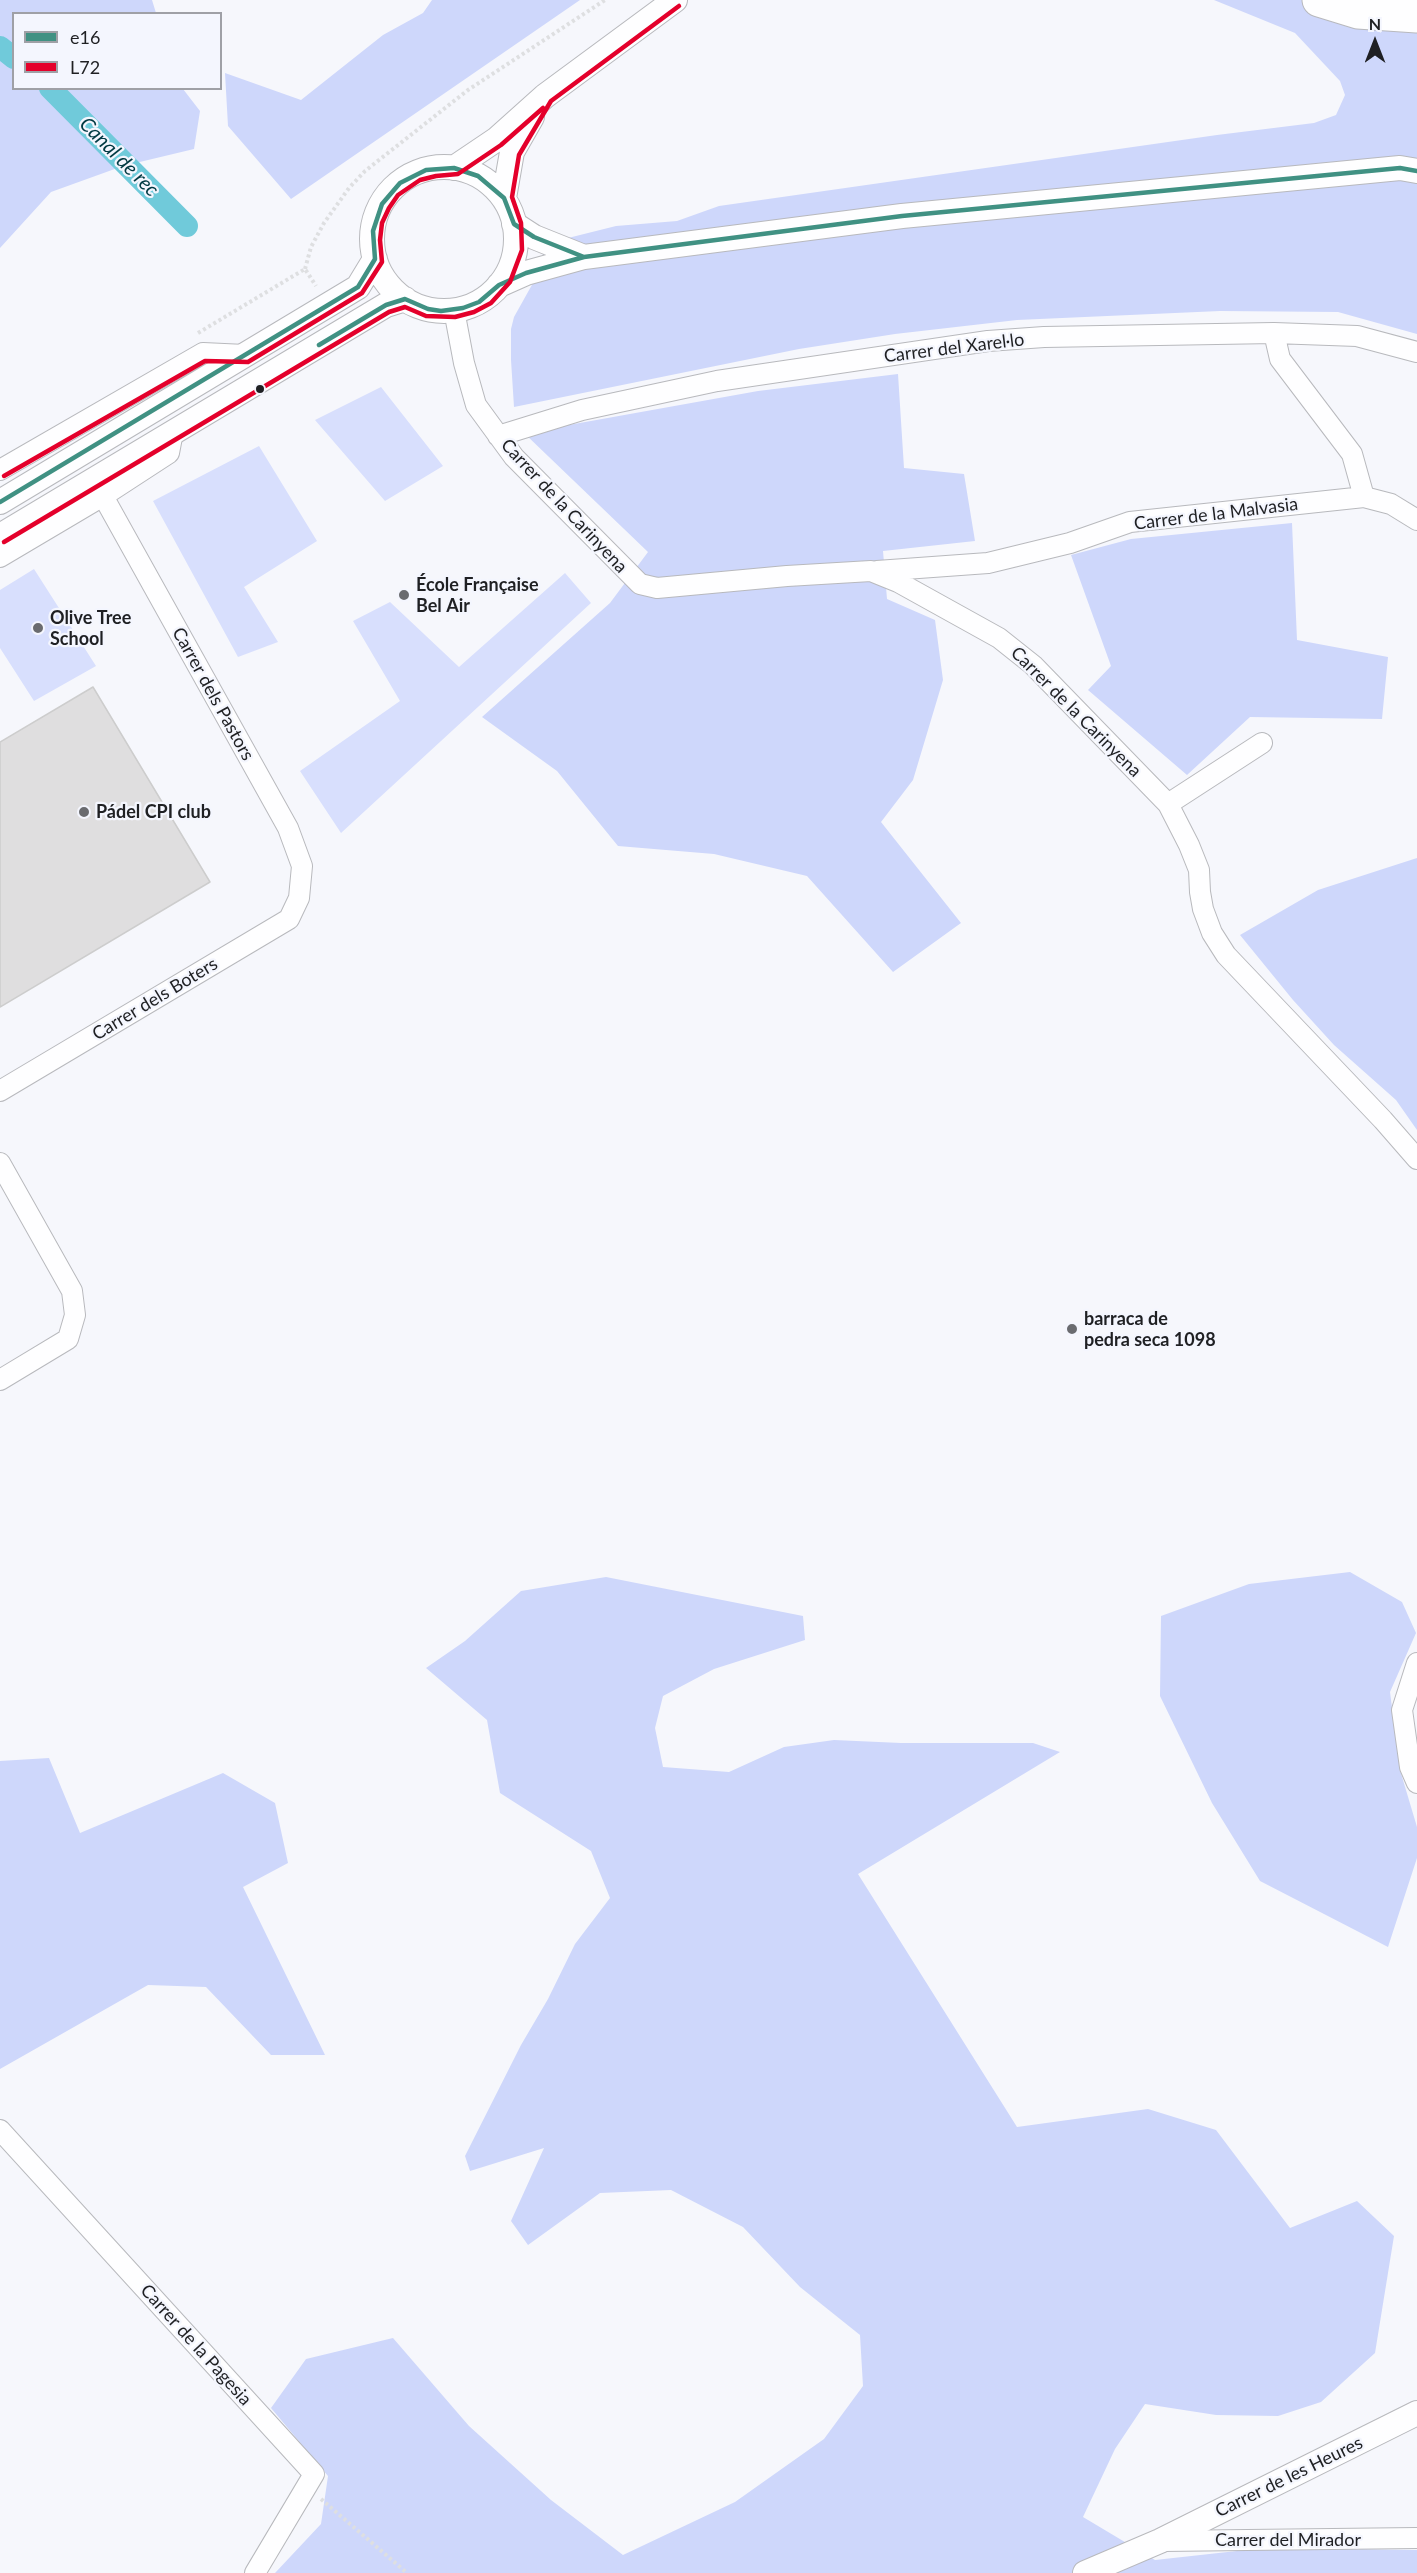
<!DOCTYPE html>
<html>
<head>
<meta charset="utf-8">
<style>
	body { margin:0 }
	#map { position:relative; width:1417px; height:2573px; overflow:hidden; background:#f6f7fc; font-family:Lato,sans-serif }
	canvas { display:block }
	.legend { position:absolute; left:12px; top:12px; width:210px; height:78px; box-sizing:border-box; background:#f4f6fe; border:2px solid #9fa0a6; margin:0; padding:8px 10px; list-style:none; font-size:18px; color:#1f2023 }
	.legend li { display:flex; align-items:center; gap:12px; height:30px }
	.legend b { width:30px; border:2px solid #9fa0a6 }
	.north { position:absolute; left:1345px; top:12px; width:60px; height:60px; -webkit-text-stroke:4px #f4f6fe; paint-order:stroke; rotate:0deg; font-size:16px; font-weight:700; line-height:24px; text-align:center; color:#1f2023 }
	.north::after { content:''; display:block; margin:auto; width:21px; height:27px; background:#1f2023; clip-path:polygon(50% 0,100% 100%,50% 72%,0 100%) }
</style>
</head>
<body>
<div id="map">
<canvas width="1417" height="2573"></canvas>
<ul class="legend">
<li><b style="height:8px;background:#409183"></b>e16</li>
<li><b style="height:8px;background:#e4002b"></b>L72</li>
</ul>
<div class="north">N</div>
</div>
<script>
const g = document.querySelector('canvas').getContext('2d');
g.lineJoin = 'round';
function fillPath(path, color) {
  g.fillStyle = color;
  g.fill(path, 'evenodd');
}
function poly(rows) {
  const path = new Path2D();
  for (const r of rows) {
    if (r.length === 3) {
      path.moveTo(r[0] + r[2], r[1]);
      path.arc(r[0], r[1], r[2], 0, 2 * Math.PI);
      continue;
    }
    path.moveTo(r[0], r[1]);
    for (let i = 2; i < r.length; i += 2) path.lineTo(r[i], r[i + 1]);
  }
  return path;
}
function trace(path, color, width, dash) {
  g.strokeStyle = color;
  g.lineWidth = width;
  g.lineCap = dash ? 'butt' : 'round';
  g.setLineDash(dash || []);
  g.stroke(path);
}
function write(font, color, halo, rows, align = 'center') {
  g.font = font + ' Lato,sans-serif';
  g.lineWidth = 4.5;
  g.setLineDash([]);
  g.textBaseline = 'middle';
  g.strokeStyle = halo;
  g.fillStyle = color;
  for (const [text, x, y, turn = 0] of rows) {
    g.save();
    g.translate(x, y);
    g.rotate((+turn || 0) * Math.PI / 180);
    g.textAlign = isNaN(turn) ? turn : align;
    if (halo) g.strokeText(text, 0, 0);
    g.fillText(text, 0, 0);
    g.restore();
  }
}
fillPath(poly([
	[381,387,443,466,385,501,315,420],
	[259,446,317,541,244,587,278,642,238,657,153,501],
	[34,569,96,666,34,701,0,648,0,590],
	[565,573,591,603,341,833,300,771,400,701,353,621,390,602,459,667]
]), '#d8dffd');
fillPath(poly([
	[0,0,152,0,156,13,14,14,14,88,183,89,200,111,194,149,123,166,51,192,0,248],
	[432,0,580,0,291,199,228,126,225,73,301,100,383,35,423,13],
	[1214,0,1417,0,1417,334,1338,312,1220,311,1017,320,895,334,799,349,514,407,511,360,511,329,514,317,533,283,544,251,564,239,616,226,677,221,719,206,1217,135,1314,123,1336,115,1345,95,1340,81,1295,33],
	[898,374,904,468,964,474,975,541,883,551,887,599,935,620,943,680,913,780,881,822,961,923,893,972,807,876,714,854,618,846,557,771,482,717,610,603,648,552,524,433,758,391],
	[1292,523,1297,640,1388,657,1382,719,1250,717,1187,775,1088,690,1111,666,1071,555,1131,539],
	[1417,858,1417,1130,1396,1100,1334,1045,1293,1000,1240,935,1318,890],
	[1350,1572,1402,1602,1416,1633,1390,1692,1400,1770,1417,1827,1417,1858,1388,1947,1260,1881,1212,1803,1160,1696,1161,1616,1249,1584],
	[606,1577,803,1616,805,1640,714,1669,663,1696,655,1728,663,1767,729,1772,784,1747,834,1740,901,1743,1033,1743,1060,1752,858,1874,1017,2127,1148,2109,1216,2130,1290,2228,1357,2201,1394,2236,1375,2353,1321,2402,1278,2416,1216,2415,1145,2404,1115,2449,1083,2517,1155,2560,1264,2548,1417,2550,1417,2573,275,2573,321,2524,328,2476,271,2408,306,2359,393,2338,469,2426,551,2500,623,2555,735,2502,824,2439,863,2386,860,2335,800,2287,743,2227,671,2190,600,2193,528,2245,511,2221,544,2148,470,2171,465,2156,521,2045,548,1999,575,1944,610,1898,591,1851,500,1793,487,1720,426,1668,465,1641,521,1591],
	[49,1758,80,1833,223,1773,275,1803,288,1863,243,1887,325,2055,271,2055,206,1987,148,1985,0,2069,0,1761]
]), '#ced7fb');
trace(poly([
	[0,47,14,58],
	[50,88,187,226]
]), '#70cada', 22);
const building = poly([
	[93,687,210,882,0,1007,0,742,93,687]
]);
fillPath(building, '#dfdedf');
trace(building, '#cdcdcd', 1.5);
const minor = poly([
	[454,310,464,363,476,405,514,457,640,584,657,588,787,576,871,571,898,582,999,638,1033,665,1168,804,1189,845,1199,870,1200,892,1203,909,1212,933,1226,955,1383,1120,1417,1159],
	[1274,333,1280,359,1352,454,1364,497],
	[498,436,582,410,717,381,988,341,1044,337,1274,333,1357,336,1417,352],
	[0,470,203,353,245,355],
	[0,557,103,496,169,453,173,432],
	[877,571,988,563,1070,543,1130,522,1364,497,1391,504,1417,520],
	[1168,804,1262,743],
	[0,1091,289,919,299,898,302,866,288,828,103,496],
	[0,1163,72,1291,75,1315,68,1339,0,1380],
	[1417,1663,1402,1710,1410,1767,1417,1783],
	[0,2130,314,2474,255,2573],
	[1162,2541,1417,2538]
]);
const tertiary = poly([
	[444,239,72],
	[454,168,497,139,545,96,675,0],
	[504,198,512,152,532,117],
	[514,224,534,237,584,257],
	[499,285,526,273,584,257,902,216,1400,168,1417,171],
	[0,502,358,287,375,259],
	[0,536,386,305,405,299],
	[1085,2573,1160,2541,1417,2413]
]);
const motorway = poly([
	[1319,0,1358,12,1417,16]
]);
trace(minor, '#b8b9bd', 22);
trace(tertiary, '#b8b9bd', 26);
trace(motorway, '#b8b9bd', 35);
trace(poly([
	[305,269,311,247,324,223,349,188,365,171,468,90,605,0],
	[198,333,305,269,316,286],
	[321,2499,407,2573]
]), '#dedfe1', 4, [3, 3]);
trace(minor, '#fefeff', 20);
trace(tertiary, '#fefeff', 24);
trace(motorway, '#fefeff', 33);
trace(poly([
	[319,345,386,305,405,299,428,309,441,311,463,308,479,302,499,285,526,273,584,257,607,254],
	[0,502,358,287,375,259,373,231,382,204,400,183,426,170,454,168,478,176,504,198,514,224,534,237,584,257,902,216,1400,168,1417,171]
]), '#409183', 4.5);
trace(poly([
	[4,476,205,361,248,362,362,293,382,262,380,240,382,223,389,208,398,195,420,180,436,176,458,174,501,145,543,108],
	[4,542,389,312,405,307,426,316,455,317,474,312,491,303,510,282,522,250,521,223,512,197,519,155,551,101,679,6]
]), '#e4002b', 4.5);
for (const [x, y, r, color] of [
	[260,389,5,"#1f2023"],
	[404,595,6,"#6a6b6f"],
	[38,628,6,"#6a6b6f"],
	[84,812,6,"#6a6b6f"],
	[1072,1329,6,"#6a6b6f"]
]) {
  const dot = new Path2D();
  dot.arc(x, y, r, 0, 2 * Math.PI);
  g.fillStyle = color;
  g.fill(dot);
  trace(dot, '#f4f6fe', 2);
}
write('18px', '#1f2023', '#f4f6fe', [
	["Carrer del Xarel·lo",954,348,-7],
	["Carrer de la Carinyena",564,506,47],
	["Carrer de la Malvasia",1216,514,-7],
	["Carrer dels Pastors",213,694,61],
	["Carrer de la Carinyena",1076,712,45],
	["Carrer dels Boters",155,999,-31],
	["Carrer de la Pagesia",196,2345,48],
	["Carrer de les Heures",1289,2477,-26],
	["Carrer del Mirador",1288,2540]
]);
write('bold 18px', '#1f2023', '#f4f6fe', [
	["École Française",416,585],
	["Bel Air",416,606],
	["Olive Tree",50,618],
	["School",50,639],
	["Pádel CPI club",96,812],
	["barraca de",1084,1319],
	["pedra seca 1098",1084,1340]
], 'left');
write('italic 20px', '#003a43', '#f4f6fe', [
	["Canal de rec",119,157,45]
]);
</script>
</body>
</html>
